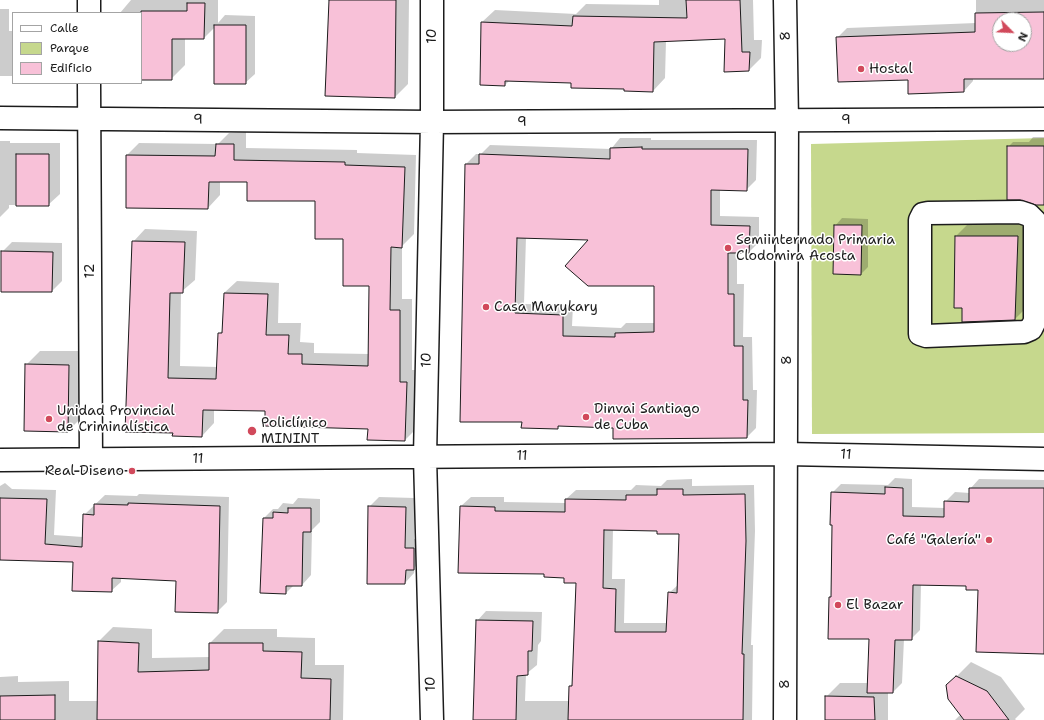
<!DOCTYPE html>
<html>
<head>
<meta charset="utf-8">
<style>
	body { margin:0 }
	#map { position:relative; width:1044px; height:720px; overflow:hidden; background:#fff; font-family:"Shantell Sans",sans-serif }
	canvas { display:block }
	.legend { position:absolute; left:12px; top:12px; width:130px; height:72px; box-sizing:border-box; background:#fff; border:1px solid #a4a4a4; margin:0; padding:5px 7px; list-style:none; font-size:12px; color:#1c1c1c }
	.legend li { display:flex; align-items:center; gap:8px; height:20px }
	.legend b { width:20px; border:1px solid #a4a4a4 }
	.north { position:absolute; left:992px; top:12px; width:40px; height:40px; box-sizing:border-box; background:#fff; border:1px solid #a4a4a4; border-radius:50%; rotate:114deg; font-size:11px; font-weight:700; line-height:16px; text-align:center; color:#1c1c1c }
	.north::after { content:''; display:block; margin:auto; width:14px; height:18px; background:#d1495b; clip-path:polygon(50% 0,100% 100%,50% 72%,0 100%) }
</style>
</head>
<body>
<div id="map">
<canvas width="1044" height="720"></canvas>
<ul class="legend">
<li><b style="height:5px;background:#fff"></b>Calle</li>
<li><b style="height:11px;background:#c6d88d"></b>Parque</li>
<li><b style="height:11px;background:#f8c1d8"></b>Edificio</li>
</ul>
<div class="north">N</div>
</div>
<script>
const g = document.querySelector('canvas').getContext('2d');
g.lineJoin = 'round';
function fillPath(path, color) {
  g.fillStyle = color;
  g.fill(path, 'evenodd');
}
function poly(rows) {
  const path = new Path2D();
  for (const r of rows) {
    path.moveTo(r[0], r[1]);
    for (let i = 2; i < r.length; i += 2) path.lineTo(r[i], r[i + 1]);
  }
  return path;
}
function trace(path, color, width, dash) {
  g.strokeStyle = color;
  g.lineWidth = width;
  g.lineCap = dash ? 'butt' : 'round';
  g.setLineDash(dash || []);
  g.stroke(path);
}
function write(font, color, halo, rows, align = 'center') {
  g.font = font + ' "Shantell Sans",sans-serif';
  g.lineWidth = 3;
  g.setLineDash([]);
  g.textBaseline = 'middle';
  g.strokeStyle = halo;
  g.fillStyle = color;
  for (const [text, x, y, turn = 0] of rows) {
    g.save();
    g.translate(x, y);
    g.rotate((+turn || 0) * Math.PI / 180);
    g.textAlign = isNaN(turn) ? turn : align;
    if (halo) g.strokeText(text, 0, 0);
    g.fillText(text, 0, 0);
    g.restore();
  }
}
fillPath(poly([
	[1044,138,1044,433,812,434,811,144]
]), '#c6d88d');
fillPath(poly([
	[131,0,218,0,218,23,225,15,255,16,255,74,245,83,215,27,204,38,185,38,185,65,171,79,141,79,141,13,120,13],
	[330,0,409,0,408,84,395,97],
	[659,0,753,0,754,40,762,40,761,58,749,70,726,38,666,41,665,78,653,91,572,82,509,81,505,85,481,84,482,22,495,10,576,14,586,4,659,5],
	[976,0,1044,0,1044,78,973,78,973,81,964,91,908,79,837,38,847,28,976,23],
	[1000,20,1024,20,1024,44,1000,44],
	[0,9,9,9,9,31,13,31,13,81,12,76,0,76],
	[246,132,246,148,357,150,357,153,416,155,414,234,402,246,402,299,412,299,412,370,418,370,417,428,405,440,369,428,266,410,214,409,214,423,202,436,174,435,133,242,145,229,197,231,195,280,181,292,180,366,218,367,219,334,224,329,224,293,237,281,279,283,278,323,301,323,300,342,314,343,314,353,369,354,370,285,344,238,316,200,248,181,220,181,220,195,208,208,127,155,139,143,218,144,229,133],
	[1033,137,1044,137,1044,204,1008,147,1013,142,1029,142],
	[620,138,651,138,651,140,757,140,756,180,746,190,720,189,720,216,759,217,759,242,749,252,737,252,737,284,744,284,743,337,752,337,753,390,757,390,756,428,747,437,614,427,560,425,558,428,523,421,466,164,476,154,481,154,490,145,611,149],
	[526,237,590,239,655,285,655,323,626,323,621,328,572,326,573,305,524,304],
	[0,141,10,141,10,143,60,143,60,194,48,205,9,205,9,208,0,217],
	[842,218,868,219,868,267,861,274,835,226],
	[974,218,1035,219,1033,301,1015,319,963,307,956,236],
	[12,242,62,243,62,281,52,291,2,252],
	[40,351,83,351,82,417,68,431,26,365],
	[895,478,912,479,912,507,945,508,945,502,955,492,970,493,970,489,979,479,1044,480,1044,653,979,589,967,585,921,584,920,630,911,639,904,639,902,683,893,692,888,692,888,720,826,720,826,697,840,683,869,683,870,638,830,597,832,595,833,524,832,493,841,484,888,485],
	[692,479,692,486,754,485,755,531,751,645,753,645,752,720,474,720,477,621,486,611,542,612,541,641,538,645,537,665,526,674,525,701,569,701,570,686,573,683,577,582,565,577,545,573,461,506,471,497,504,497,504,502,566,503,566,499,576,490,631,490,636,485,661,486,667,480],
	[613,529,658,530,680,533,679,584,669,593,668,623,624,623,625,579,612,579],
	[5,483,12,489,56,490,54,535,83,537,84,515,105,495,137,496,139,494,229,497,227,602,217,612,177,580,121,578,121,582,111,591,74,561,0,559,0,486],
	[379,497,415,498,414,539,423,539,423,559,415,567,414,573,405,583,369,507],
	[298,498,320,499,320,522,312,530,311,575,302,585,294,585,286,593,262,592,264,518,273,509,278,509,283,503,293,504],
	[113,627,152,629,152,658,210,657,210,643,224,629,277,629,277,637,315,638,315,665,344,665,343,720,0,720,0,677,18,676,18,682,69,681,69,701,98,701,99,641],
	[971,662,1001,677,1025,709,1015,719,1016,720,955,720,961,714,948,685]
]), '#0003');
const building = poly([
	[329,0,396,0,395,98,325,96,329,0],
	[686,0,740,0,742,52,750,52,749,71,724,72,725,39,654,42,653,92,624,91,624,89,571,88,571,83,505,81,505,86,480,85,481,22,572,26,573,16,687,18,686,0],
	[187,3,205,3,204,39,172,39,172,80,141,80,141,11,187,11,187,3],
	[1044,12,1044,79,964,79,964,92,908,94,908,80,838,82,836,37,975,32,975,13,1044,12],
	[1000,20,1024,20,1024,44,1000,44,1000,20],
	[214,25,246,25,246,84,214,84,214,25],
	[216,144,234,144,234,160,345,162,345,165,405,167,402,248,391,247,390,310,400,310,400,382,407,382,405,441,367,440,368,429,265,426,265,411,203,410,202,437,172,436,173,433,125,432,132,241,185,242,183,293,170,293,168,378,216,379,218,333,222,333,224,293,268,294,266,335,289,335,288,354,302,354,302,364,368,366,369,286,343,286,343,239,315,239,315,201,247,201,247,182,209,182,208,209,126,208,126,155,215,156,216,144],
	[1007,146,1044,146,1044,205,1036,205,1020,200,1007,200,1007,146],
	[642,147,642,149,748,149,747,191,711,190,711,225,750,226,749,253,728,253,728,294,734,294,734,346,743,346,743,400,748,400,747,438,613,439,613,428,558,426,558,429,521,428,522,422,460,422,465,164,479,164,479,154,610,159,610,148,642,147],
	[517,238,588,240,565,266,588,286,654,286,654,332,615,333,615,337,563,336,563,315,515,313,517,238],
	[16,154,49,154,49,206,16,206,16,154],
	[834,225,862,225,861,275,833,274,834,225],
	[955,236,1018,236,1015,320,962,322,962,308,954,308,955,236],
	[1,251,53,252,52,292,1,292,1,251],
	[25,364,69,365,68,432,24,431,25,364],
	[885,487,903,488,903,516,944,517,944,501,969,502,969,488,1044,488,1044,654,976,652,978,590,966,590,966,586,913,585,912,640,895,640,893,693,867,693,869,639,828,639,829,597,831,597,832,525,830,525,831,492,885,494,885,487],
	[657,489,683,489,683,495,745,494,746,541,742,654,744,654,743,720,568,720,569,686,572,686,576,583,564,583,564,578,544,577,544,574,458,573,460,506,495,507,495,511,565,512,565,499,626,500,626,495,657,495,657,489],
	[604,530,657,531,657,534,679,534,677,593,668,592,666,632,615,632,616,589,603,588,604,530],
	[0,498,47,499,45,544,82,547,83,514,94,515,94,504,128,505,128,503,220,506,218,613,175,612,176,581,112,578,112,592,72,591,73,562,0,560,0,498],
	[368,506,406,507,405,548,414,548,414,570,406,570,405,584,367,584,368,506],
	[288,508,311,508,311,532,303,532,302,586,286,586,286,594,260,593,263,518,273,518,273,512,288,513,288,508],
	[476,620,533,621,532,651,528,651,528,675,517,676,516,720,473,720,476,620],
	[98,641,139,643,138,672,209,670,209,643,263,643,263,651,302,652,301,678,331,679,330,720,97,720,98,641],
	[956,676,987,691,1009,720,964,720,948,699,946,685,956,676],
	[55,695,55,720,0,720,0,696,55,695],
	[825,696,874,697,875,720,825,720,825,696]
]);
fillPath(building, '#f8c1d8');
trace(building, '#1c1c1c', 1);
const minor = poly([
	[432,0,432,122,425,457,432,720],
	[89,13,89,0],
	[89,83,91,460],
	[0,118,432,122,1044,119],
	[1020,212,1029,215,1035,221,1035,321,1031,329,1024,332,926,336,920,334,920,220,923,214,928,213,1020,212],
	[0,460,786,454,1044,459],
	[785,720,787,120,785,0]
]);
trace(minor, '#1c1c1c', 25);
trace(minor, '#fff', 22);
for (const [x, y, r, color] of [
	[861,69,4,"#d1495b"],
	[728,248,4,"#d1495b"],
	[486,307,4,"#d1495b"],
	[586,417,4,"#d1495b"],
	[49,419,4,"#d1495b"],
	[252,431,5,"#d1495b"],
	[132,471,4,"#d1495b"],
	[989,540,4,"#d1495b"],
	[838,605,4,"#d1495b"]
]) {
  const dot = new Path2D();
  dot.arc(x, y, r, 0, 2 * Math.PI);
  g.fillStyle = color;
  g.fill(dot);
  trace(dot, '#fff', 1.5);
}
write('14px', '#1c1c1c', '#fff', [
	["10",432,36,-90],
	["8",786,36,-91],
	["9",198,120,1],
	["9",846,120],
	["9",522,122],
	["12",90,271,-90],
	["10",427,360,-89],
	["8",787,360,-90],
	["11",846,455,1],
	["11",522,456],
	["11",198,459],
	["10",431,684,-92],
	["8",785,684,-90]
]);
write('14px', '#1c1c1c', '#fff', [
	["Hostal",869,69],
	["Semiinternado Primaria",736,240],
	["Clodomira Acosta",736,256],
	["Casa Marykary",494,307],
	["Dinvai Santiago",594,409],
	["de Cuba",594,425],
	["Unidad Provincial",57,411],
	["de Criminalística",57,427],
	["Policlínico",261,423],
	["MININT",261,439],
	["Real Diseno",124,471,"right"],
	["Café \"Galería\"",981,540,"right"],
	["El Bazar",846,605]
], 'left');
</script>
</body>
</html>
